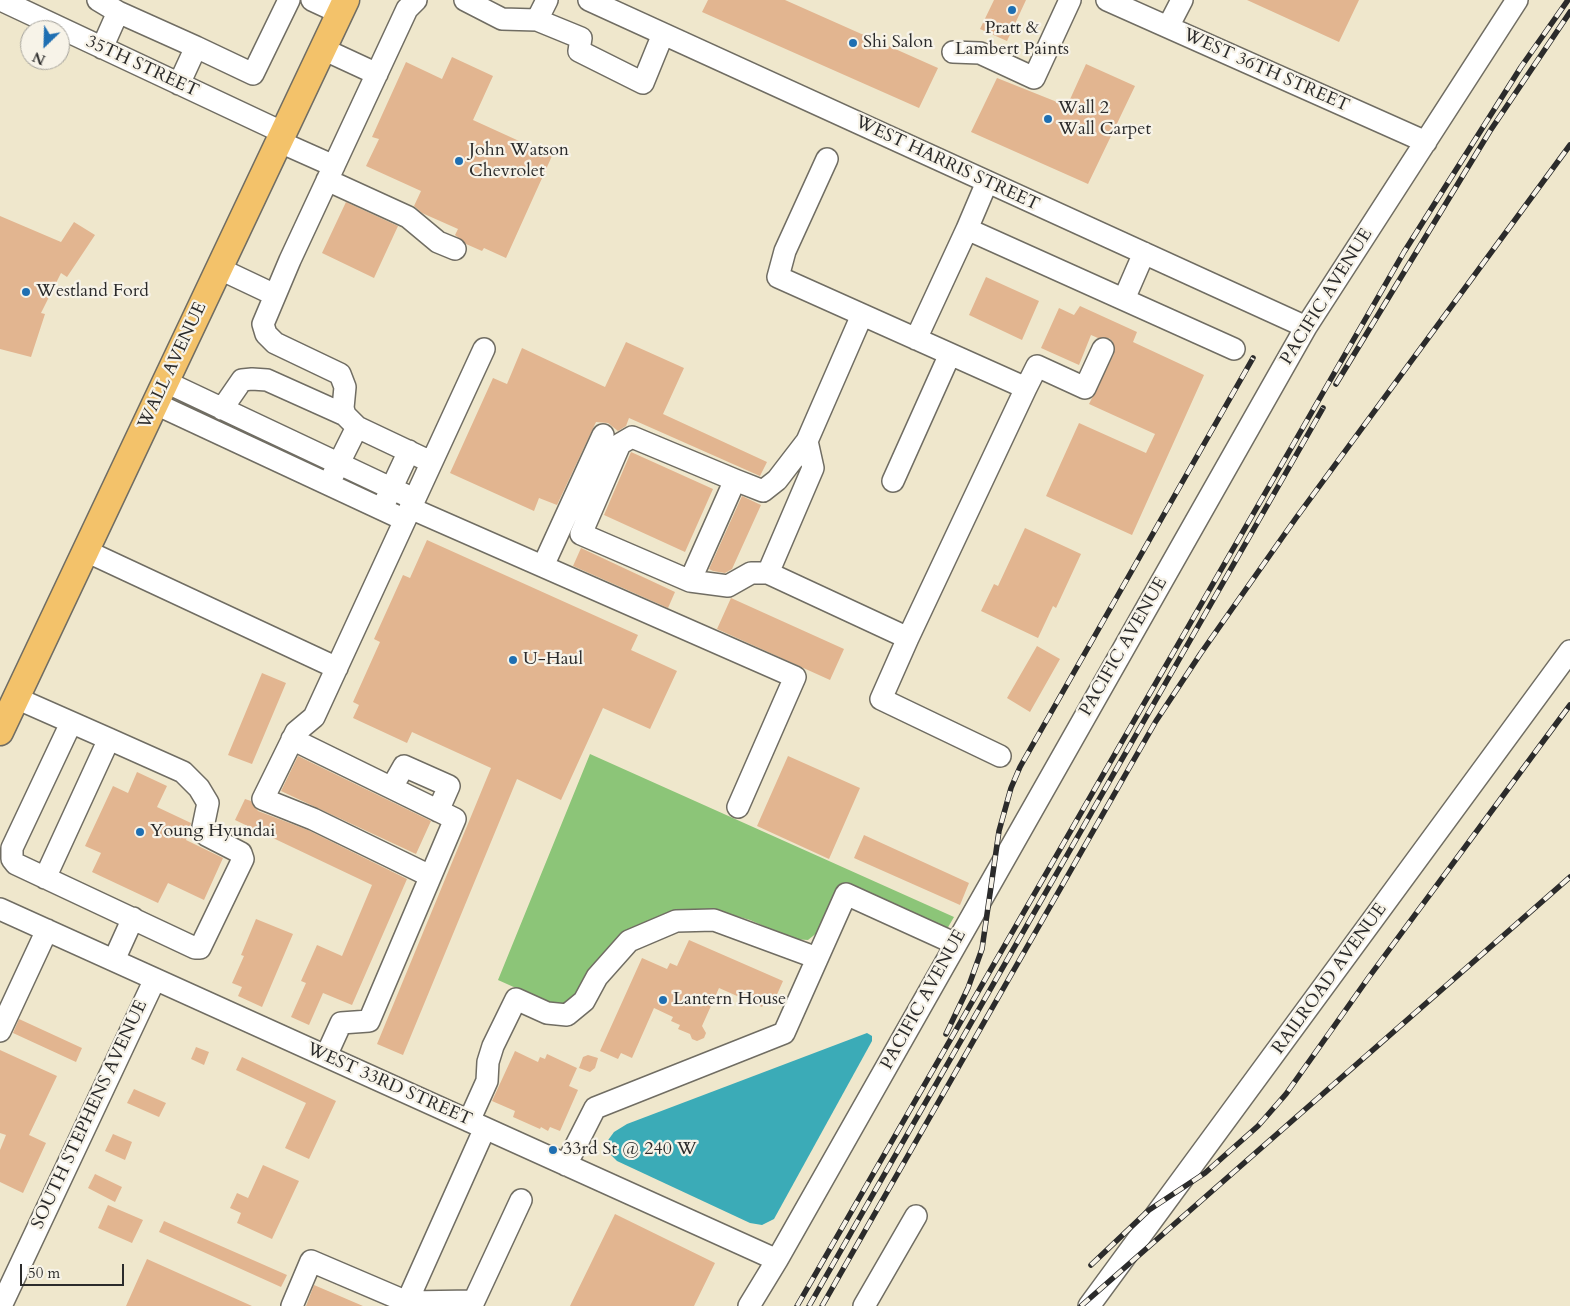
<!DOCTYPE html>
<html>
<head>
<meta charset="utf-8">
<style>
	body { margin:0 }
	#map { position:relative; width:1570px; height:1306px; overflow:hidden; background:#efe7cc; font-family:Cardo,serif }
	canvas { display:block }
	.north { position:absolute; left:20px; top:20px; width:50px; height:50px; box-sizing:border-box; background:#f7f3e8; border:1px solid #a5a39c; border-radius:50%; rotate:204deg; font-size:14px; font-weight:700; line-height:20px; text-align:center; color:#2b2b2b }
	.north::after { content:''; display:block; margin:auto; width:18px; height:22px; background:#1f6fb2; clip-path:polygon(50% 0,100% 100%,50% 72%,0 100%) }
	.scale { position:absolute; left:20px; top:1264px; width:104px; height:22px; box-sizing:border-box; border:2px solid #2b2b2b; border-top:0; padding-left:6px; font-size:15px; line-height:18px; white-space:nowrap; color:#2b2b2b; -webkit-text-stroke:4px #f7f3e8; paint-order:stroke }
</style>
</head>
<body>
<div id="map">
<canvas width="1570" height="1306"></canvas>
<div class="north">N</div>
<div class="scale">50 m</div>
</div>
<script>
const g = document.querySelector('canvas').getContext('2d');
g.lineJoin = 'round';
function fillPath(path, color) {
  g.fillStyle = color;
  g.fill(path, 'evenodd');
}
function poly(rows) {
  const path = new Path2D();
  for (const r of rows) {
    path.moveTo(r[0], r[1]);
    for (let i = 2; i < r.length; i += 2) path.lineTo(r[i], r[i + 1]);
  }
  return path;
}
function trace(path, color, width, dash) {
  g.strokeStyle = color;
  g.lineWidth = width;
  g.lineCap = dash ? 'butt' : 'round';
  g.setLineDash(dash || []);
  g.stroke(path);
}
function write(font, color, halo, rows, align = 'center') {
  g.font = font + ' Cardo,serif';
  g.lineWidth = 4.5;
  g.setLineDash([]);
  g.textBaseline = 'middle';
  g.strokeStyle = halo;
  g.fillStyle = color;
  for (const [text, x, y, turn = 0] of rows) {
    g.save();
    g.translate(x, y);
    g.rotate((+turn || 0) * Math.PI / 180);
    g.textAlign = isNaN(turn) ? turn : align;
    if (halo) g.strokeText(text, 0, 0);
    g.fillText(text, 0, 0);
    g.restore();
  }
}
fillPath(poly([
	[590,754,954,917,947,929,841,883,818,932,808,940,793,939,750,920,726,913,700,910,653,920,575,1004,554,1005,498,980]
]), '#8cc578');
fillPath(poly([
	[867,1033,872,1036,872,1041,774,1219,762,1225,750,1223,617,1161,608,1152,606,1143,614,1132,627,1124]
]), '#3babb7');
fillPath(poly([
	[708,0,785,0,938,68,919,108,702,12],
	[994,0,1026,0,1007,41,980,29],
	[1247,0,1359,0,1339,42],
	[452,57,493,76,473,120,552,156,506,258,484,248,482,251,466,244,455,235,458,229,422,213,414,206,421,191,366,166,379,139,372,137,406,62,442,79],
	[1086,64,1135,86,1088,184,971,132,997,78,1067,106],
	[346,202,398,226,374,278,322,253],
	[0,216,61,242,74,222,95,235,67,277,61,273,41,313,45,314,31,357,0,349],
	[986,277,1039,301,1022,340,969,315],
	[1080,306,1137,332,1133,342,1204,375,1132,535,1046,496,1079,423,1146,453,1155,434,1089,404,1114,354,1113,342,1109,338,1098,338,1091,335,1079,365,1041,348,1059,308,1074,315],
	[626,342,684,368,663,414,767,462,760,476,629,418,626,426,618,431,608,423,596,422,557,505,539,498,534,511,450,473,493,378,507,384,522,348,605,387],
	[631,452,713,489,685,552,604,515],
	[742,496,761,505,732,569,725,573,713,571,709,569],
	[1025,528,1081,554,1056,608,1053,606,1038,638,981,611,994,584,998,586],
	[427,540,638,635,631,650,677,671,650,729,603,708,561,800,517,779,403,1055,377,1044,491,768,412,732,407,743,353,718,359,705,353,702,380,642,374,639,403,575,410,578],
	[581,548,675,592,668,608,573,566],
	[731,598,844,649,830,680,717,629],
	[1037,646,1060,659,1030,712,1007,698],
	[262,673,286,683,252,764,228,755],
	[298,756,431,821,416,854,281,791],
	[788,756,860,788,829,859,757,826],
	[137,772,167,786,157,807,191,823,186,840,223,858,204,900,168,883,158,903,92,872,101,853,85,846,113,786,128,793],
	[245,799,251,801,258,811,308,830,407,879,352,1005,323,993,309,1025,291,1017,306,983,301,981,317,945,342,956,372,885,235,820],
	[864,835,969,883,960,905,854,858],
	[256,919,293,934,262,1007,238,996,242,987,232,983,244,956,241,955],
	[689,940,783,981,775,999,768,996,762,1007,719,988,702,1026,706,1033,704,1038,697,1041,692,1039,690,1034,678,1029,680,1025,671,1021,673,1017,654,1008,632,1058,621,1053,618,1059,600,1051,642,958,667,969,670,963,677,966],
	[19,1019,82,1048,76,1062,13,1033],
	[196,1047,209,1052,204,1065,191,1059],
	[0,1050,57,1076,29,1135,46,1143,23,1193,0,1182,0,1150,6,1135,0,1133],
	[515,1051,538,1062,540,1057,545,1059,547,1054,577,1068,569,1086,578,1090,560,1131,550,1127,548,1131,541,1127,540,1129,513,1117,515,1111,492,1101],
	[588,1055,598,1058,595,1068,590,1072,579,1068,583,1057],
	[242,1057,336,1101,309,1159,285,1148,306,1103,236,1070],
	[134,1089,166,1103,159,1117,127,1103],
	[113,1134,132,1142,125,1160,105,1151],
	[263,1165,299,1181,272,1239,237,1223,241,1213,230,1208,237,1193,248,1198],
	[95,1174,122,1187,115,1202,88,1188],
	[108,1205,143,1220,132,1243,98,1228],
	[615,1214,715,1263,694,1306,570,1306],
	[164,1221,287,1275,281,1287,159,1232],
	[147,1259,252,1306,126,1306],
	[314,1285,363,1306,306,1306]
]), '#e2b590');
const minor = poly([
	[1,0,284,133],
	[98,0,118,12],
	[312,0,340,13],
	[416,0,407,9,290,260,263,324,266,334,275,343,340,374,345,387,343,408,345,415,357,427,431,462],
	[465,0,502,19,537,20,581,38,579,51,643,83,663,34],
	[589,0,1306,327],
	[1107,0,1426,142],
	[537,20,547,0],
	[1168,27,1182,0],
	[102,48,118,12,196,47],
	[323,49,377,74],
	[953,52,980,53,1034,78,1070,0],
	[179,84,196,47,253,74,289,0],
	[280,142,334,166],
	[827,159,785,251,778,277,1026,388,1037,366,1085,388,1103,349],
	[327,180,408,217,438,242,455,249],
	[987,182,967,229,1234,349],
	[220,269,275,295],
	[1124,299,1144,253],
	[916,339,967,229],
	[166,382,414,499],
	[156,404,405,520],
	[222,409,242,380,252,379,267,380,345,415],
	[807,441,813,468,768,573,908,638,1026,388],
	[333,475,357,427],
	[735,480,690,581,581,534,620,444,632,437,735,480,763,491,777,480,807,441,862,315],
	[893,481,950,354],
	[386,500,409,451],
	[410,508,795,677,738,807],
	[86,551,337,668],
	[543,566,603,435],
	[690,581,728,586,751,573,768,573],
	[908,638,881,699,1000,756],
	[16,698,109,739,183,772,199,788,208,803,203,827,206,835,241,853,243,859,200,948,195,948,16,864,12,859,12,848,71,723],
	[292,739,455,819,369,1021,341,1023,326,1056],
	[392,787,404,766,449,786,438,811],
	[430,876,313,819,263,799,296,732,314,717,484,349],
	[45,878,109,739],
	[0,909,777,1260],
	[114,960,133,918],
	[0,1031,47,930],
	[469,1121,487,1081,488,1062,493,1046,516,999,547,1013,567,1015,584,1001,597,977,629,941,676,921,714,920,817,958],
	[566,1165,595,1108,784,1033,846,894,956,944],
	[1,1306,155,979],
	[292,1306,311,1261,407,1302,474,1301,521,1200],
	[412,1306,407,1302,485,1128],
	[749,1306,777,1260,1306,327,1517,0],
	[864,1306,916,1216],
	[1089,1306,1570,651]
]);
const major = poly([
	[0,732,346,0]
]);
trace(minor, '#706d63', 24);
trace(major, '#706d63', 29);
trace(minor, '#fff', 21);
trace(major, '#f3c26a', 26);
const rail = poly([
	[1336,384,1490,131,1570,12],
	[946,1034,968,988,982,949,999,831,1011,788,1020,767,1253,358],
	[1091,1265,1149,1210,1205,1173,1258,1126,1286,1094,1369,977,1570,705],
	[797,1306,1404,252,1521,67,1568,0],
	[809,1306,1323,408],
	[822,1306,1156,721,1201,653,1296,518,1570,145],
	[1081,1306,1570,877]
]);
trace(rail, '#2b2b2b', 5.5);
trace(rail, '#f7f3e8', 4, [11]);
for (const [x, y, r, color] of [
	[1012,10,5,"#1f6fb2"],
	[853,43,5,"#1f6fb2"],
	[1048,119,5,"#1f6fb2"],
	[459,161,5,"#1f6fb2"],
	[26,292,5,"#1f6fb2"],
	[513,660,5,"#1f6fb2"],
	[140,832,5,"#1f6fb2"],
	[663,1000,5,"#1f6fb2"],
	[553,1150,5,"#1f6fb2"]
]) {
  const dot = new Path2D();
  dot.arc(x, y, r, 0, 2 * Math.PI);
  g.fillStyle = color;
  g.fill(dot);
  trace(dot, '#f7f3e8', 2);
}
write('18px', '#2b2b2b', '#f7f3e8', [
	["Pratt &",1012,29,"center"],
	["Lambert Paints",1012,50,"center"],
	["Shi Salon",863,43],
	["Wall 2",1058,109],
	["Wall Carpet",1058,130],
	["John Watson",469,151],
	["Chevrolet",469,172],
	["Westland Ford",36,292],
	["U-Haul",523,660],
	["Young Hyundai",150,832],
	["Lantern House",673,1000],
	["33rd St @ 240 W",563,1150]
], 'left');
write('18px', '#2b2b2b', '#f7f3e8', [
	["35TH STREET",142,67,25],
	["WEST 36TH STREET",1266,71,24],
	["WEST HARRIS STREET",947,164,25],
	["PACIFIC AVENUE",1327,297,-58],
	["WALL AVENUE",173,366,-65],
	["PACIFIC AVENUE",1124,647,-60],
	["RAILROAD AVENUE",1330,979,-54],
	["PACIFIC AVENUE",924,1000,-61],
	["WEST 33RD STREET",389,1085,24],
	["SOUTH STEPHENS AVENUE",90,1115,-65]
]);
</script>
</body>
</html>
